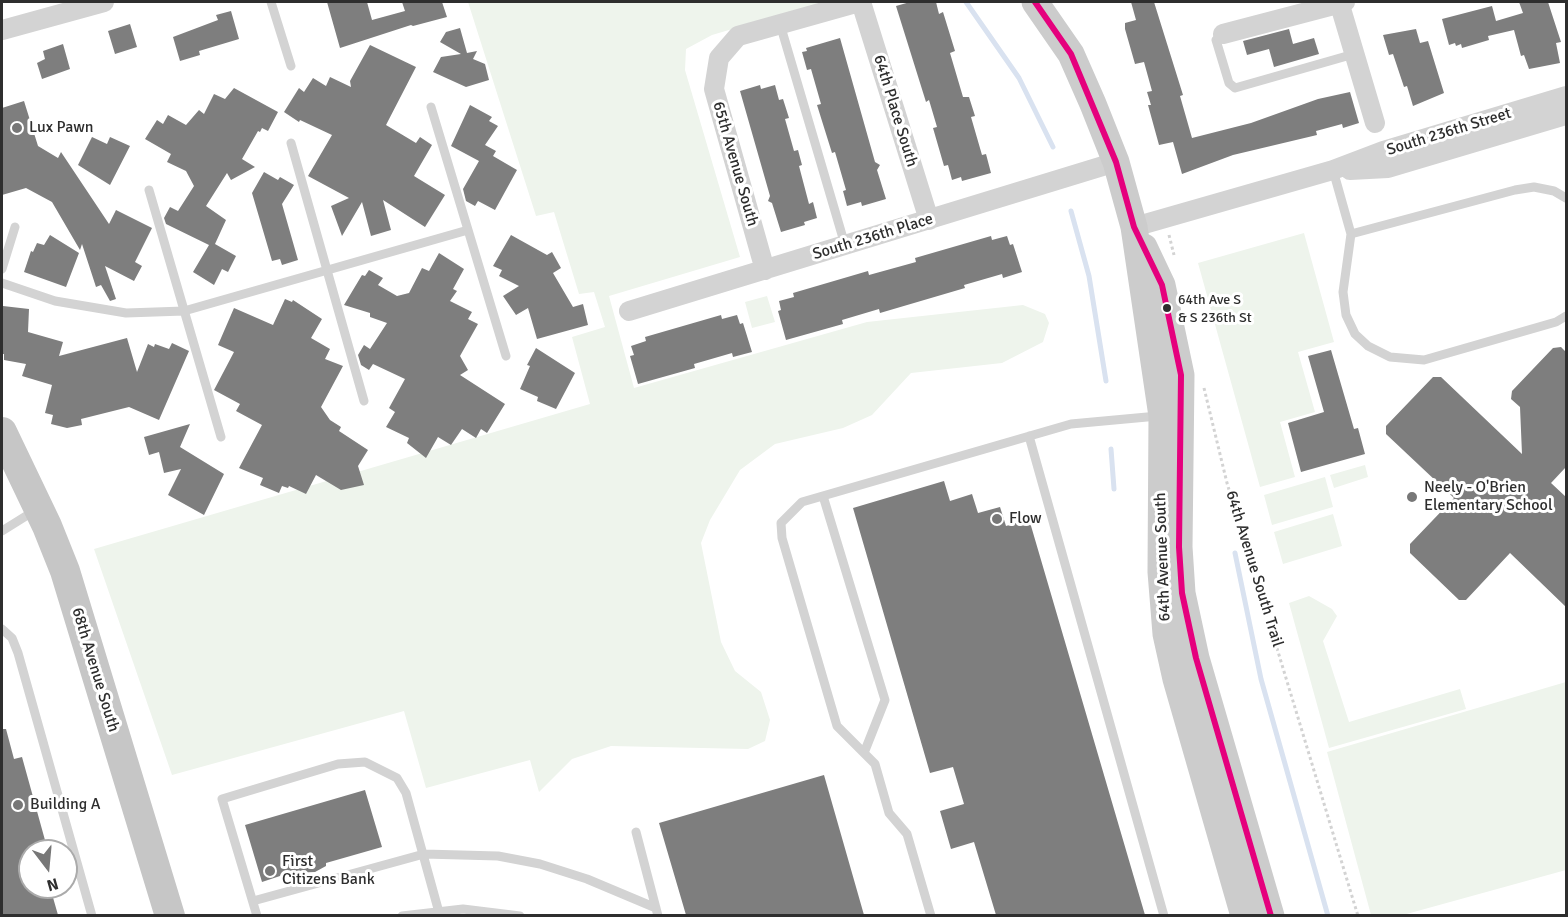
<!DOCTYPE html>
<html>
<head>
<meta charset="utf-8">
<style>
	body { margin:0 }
	#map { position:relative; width:1568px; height:917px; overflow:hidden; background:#fff; font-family:Signika,sans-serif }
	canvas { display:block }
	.frame { position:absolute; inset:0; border:3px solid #2e2e2e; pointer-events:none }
	.north { position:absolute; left:18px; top:839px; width:60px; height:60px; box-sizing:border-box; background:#fff; border:2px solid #ababab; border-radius:50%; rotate:164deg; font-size:16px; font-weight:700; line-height:24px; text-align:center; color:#2e2e2e }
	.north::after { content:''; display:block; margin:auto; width:21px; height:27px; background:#777; clip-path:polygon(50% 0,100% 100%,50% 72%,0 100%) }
</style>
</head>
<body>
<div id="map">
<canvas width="1568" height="917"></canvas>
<div class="frame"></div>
<div class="north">N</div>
</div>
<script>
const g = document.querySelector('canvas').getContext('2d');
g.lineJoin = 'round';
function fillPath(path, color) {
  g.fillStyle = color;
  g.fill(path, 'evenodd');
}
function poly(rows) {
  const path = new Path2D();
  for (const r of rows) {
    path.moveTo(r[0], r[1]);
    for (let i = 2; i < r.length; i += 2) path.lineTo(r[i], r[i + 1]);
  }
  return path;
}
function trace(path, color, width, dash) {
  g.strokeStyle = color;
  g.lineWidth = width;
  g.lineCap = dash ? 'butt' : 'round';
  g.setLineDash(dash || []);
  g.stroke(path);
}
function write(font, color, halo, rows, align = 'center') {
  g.font = font + ' Signika,sans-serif';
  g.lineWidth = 6;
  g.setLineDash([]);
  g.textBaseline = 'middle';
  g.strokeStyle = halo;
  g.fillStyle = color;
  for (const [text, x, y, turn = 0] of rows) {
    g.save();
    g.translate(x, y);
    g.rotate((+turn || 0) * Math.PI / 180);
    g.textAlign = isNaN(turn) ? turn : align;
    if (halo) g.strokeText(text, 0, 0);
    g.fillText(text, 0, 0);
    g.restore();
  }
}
fillPath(poly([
	[468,2,824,2,712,35,686,49,685,70,740,257,609,296,634,388,867,322,1023,305,1045,314,1049,323,1043,342,1002,363,911,373,872,415,843,428,775,444,740,470,710,520,701,543,721,642,735,671,761,692,770,720,765,741,748,749,611,746,572,759,539,792,530,760,426,788,404,711,172,775,94,549,590,404,572,337,605,327,594,292,579,294,554,212,536,216],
	[1304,233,1334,342,1298,352,1315,412,1280,422,1295,477,1260,487,1198,263],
	[767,296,775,322,752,328,745,302],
	[1365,465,1368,477,1334,488,1330,475],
	[1325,477,1333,507,1272,525,1264,495],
	[1333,514,1342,546,1283,564,1274,532],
	[1309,596,1332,609,1337,616,1323,641,1349,722,1460,689,1466,709,1329,748,1289,603],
	[1566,682,1566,870,1403,915,1371,915,1327,752]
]), '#eef4ec');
trace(poly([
	[966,2,1019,78,1053,147],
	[1071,211,1089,276,1106,381],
	[1111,449,1114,489],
	[1235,553,1261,679,1328,916]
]), '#d9e2f0', 5);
fillPath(poly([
	[327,2,367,2,372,20,405,11,402,2,442,2,447,17,413,26,411,25,340,48],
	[910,2,936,2,939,14,943,12,955,51,950,53,963,97,969,97,975,116,971,117,982,155,986,154,991,173,962,181,961,177,952,180,948,165,944,166,933,128,937,127,929,100,926,102,896,6],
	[1131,2,1154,2,1183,95,1180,96,1192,138,1251,123,1318,99,1350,92,1359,123,1343,128,1342,124,1316,131,1317,135,1233,155,1182,174,1173,142,1159,145,1148,105,1151,105,1147,92,1152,91,1144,62,1135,64,1125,29,1125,23,1136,20],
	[1519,2,1548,2,1561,42,1556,43,1560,63,1529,69,1524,55,1521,56,1514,30,1488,36,1489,40,1462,48,1461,44,1456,46,1455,43,1449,45,1442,19,1492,6,1496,21,1523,13],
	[231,11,239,39,199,51,200,55,180,61,173,37,218,20,216,15],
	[130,24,137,47,115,54,108,31],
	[460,28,467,53,477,51,473,59,485,64,489,80,466,87,433,72,441,57,461,54,440,42,446,32],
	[1289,29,1293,44,1314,38,1319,54,1274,67,1269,49,1247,55,1243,41],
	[1416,29,1420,43,1428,41,1444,93,1413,106,1407,86,1404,87,1393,54,1389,55,1383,35],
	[840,38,875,162,880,165,877,170,886,199,862,206,861,202,847,206,843,191,846,190,835,152,832,153,817,105,821,104,811,69,807,70,802,52,807,51,806,48],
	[63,44,70,69,42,79,37,63,45,59,43,51],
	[370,45,416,67,386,125,416,143,420,137,432,145,414,176,445,195,425,227,383,200,391,230,371,236,362,202,342,236,331,206,349,198,308,176,332,135,300,120,299,122,284,112,299,88,304,92,313,78,326,86,330,77,351,87,350,81],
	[760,85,761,89,775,85,779,100,783,99,789,118,785,119,794,151,798,150,802,165,799,166,809,204,813,202,817,218,804,222,805,225,781,232,772,203,768,201,770,196,740,91],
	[234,88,278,112,268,131,262,128,260,132,258,131,242,159,255,167,231,180,227,173,206,206,226,220,215,244,236,256,228,272,222,269,214,285,193,272,209,245,166,224,164,218,170,207,178,211,194,186,186,171,167,162,171,154,145,139,157,120,163,124,168,115,186,125,199,110,204,114,214,94,225,99],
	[24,101,38,146,58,158,61,152,109,224,116,210,152,228,135,262,142,266,134,281,105,266,116,299,110,301,101,285,96,287,82,244,80,250,52,202,26,188,2,195,2,108],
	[470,105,492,117,489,121,498,126,485,145,496,151,493,156,517,170,495,210,478,201,475,206,466,201,463,189,479,161,451,146],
	[92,137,107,144,110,137,130,146,110,185,78,165],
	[264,172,278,180,280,177,294,185,282,204,298,260,282,265,280,259,272,261,252,193],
	[50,235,79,253,66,287,24,272,31,251,33,252,37,243,44,245],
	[511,235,547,255,552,252,561,268,553,273,573,307,583,304,588,325,537,339,528,308,516,315,503,296,519,286,499,276,502,270,493,266],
	[991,236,992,240,1007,236,1010,245,1013,244,1022,272,1003,278,1002,274,964,285,965,288,880,313,879,309,842,320,843,324,786,340,778,311,781,310,779,301,794,297,793,293,868,271,869,275,916,262,915,258],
	[439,253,464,269,453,289,457,291,450,301,472,312,468,319,478,324,460,356,468,370,460,375,505,404,487,433,481,429,476,438,462,429,451,445,438,437,426,458,407,443,409,438,386,427,395,412,389,408,405,379,373,364,369,370,361,365,358,355,364,345,370,349,387,323,370,317,370,313,344,305,362,275,365,276,369,270,383,278,378,285,397,296,409,293,422,268,429,271],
	[285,299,292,302,293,300,322,319,311,338,330,349,325,359,343,366,321,407,330,420,341,427,339,431,368,450,358,466,364,485,341,490,316,475,306,494,289,486,288,488,282,486,279,493,260,485,263,478,239,468,262,425,236,411,240,404,214,390,234,352,218,345,234,308,273,325],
	[3,306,29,309,28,332,63,342,59,356,127,338,137,372,148,344,154,347,155,344,169,349,172,343,189,351,159,420,129,407,81,419,82,425,67,428,51,424,53,415,45,413,52,385,22,376,26,364,4,360,4,354,2,354],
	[721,315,722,319,737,315,740,324,743,323,752,352,733,357,732,353,694,364,695,368,638,384,630,356,634,355,631,346,646,341,645,337],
	[1561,347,1566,352,1566,467,1551,483,1566,497,1566,607,1510,553,1466,600,1459,600,1410,553,1410,544,1454,498,1386,434,1386,426,1433,377,1441,377,1522,454,1520,407,1511,399,1512,391,1553,348],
	[536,348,575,373,556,409,537,401,538,397,520,389,530,366,527,365],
	[1331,350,1354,429,1358,428,1365,454,1301,472,1288,423,1324,412,1308,356],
	[190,424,180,447,224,474,204,515,168,495,181,469,164,473,159,452,149,455,144,437],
	[944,481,950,501,972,494,978,513,1000,507,1006,526,1029,519,1145,915,996,915,974,842,951,849,940,811,964,804,953,767,930,773,853,508],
	[2,729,6,729,14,759,22,757,48,851,30,851,30,887,50,887,58,915,2,915],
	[824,775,864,915,686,915,659,823],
	[365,790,382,847,326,863,326,866,315,872,289,873,262,882,245,825]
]), '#7e7e7e');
trace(poly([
	[1169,235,1174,255],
	[1204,388,1227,483,1358,916]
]), '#d3d3d3', 3, [3, 3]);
trace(poly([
	[271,2,291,66],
	[780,24,845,245],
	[1223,34,1216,40,1229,83,1235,88,1354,54],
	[431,107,506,356],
	[291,143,364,401],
	[1333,170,1351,234,1343,292,1346,315,1355,334,1368,346,1390,357,1424,360,1556,322,1566,316],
	[149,190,221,437],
	[1351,234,1515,190,1534,187,1554,191,1566,198],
	[2,269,15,227],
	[2,283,55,301,126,313,184,311,468,230],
	[1029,436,1164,916],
	[823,496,885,700,864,753],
	[2,531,34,511],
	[2,629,12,638,18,653,92,916],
	[636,832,658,916],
	[253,901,424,854,498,856,540,864,587,879,656,908],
	[257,916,222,799,338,764,365,762,397,778,406,793,440,916],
	[402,916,463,909,520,916],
	[931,916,907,834,889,813,875,764,837,726,782,538,781,523,802,502,1071,424,1158,416]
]), '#d3d3d3', 9);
trace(poly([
	[861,2,929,220],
	[1339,2,1375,123],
	[2,30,104,2],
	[1223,34,1345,2],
	[1350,170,1388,168,1566,115],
	[1134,227,1333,170,1383,151,1566,96],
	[765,270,714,89,719,58,738,36,859,2],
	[629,311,1116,162]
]), '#d3d3d3', 20);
trace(poly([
	[1035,2,1071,54,1093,104,1116,162,1134,227,1162,416,1161,572,1166,634,1176,679,1244,916],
	[1144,247,1162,285,1181,375,1179,547,1182,593,1196,658,1271,916]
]), '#ccc', 27);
trace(poly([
	[2,432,47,526,65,571,170,916]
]), '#c6c6c6', 30);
trace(poly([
	[1035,2,1071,54,1116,162,1134,227,1162,285,1181,375,1179,547,1182,593,1196,658,1271,916]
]), '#e5007d', 6);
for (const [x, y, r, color] of [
	[17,128,6,"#777"],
	[1167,308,5,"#2e2e2e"],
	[1412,497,6,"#777"],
	[997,519,6,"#777"],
	[18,805,6,"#777"],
	[270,871,6,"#777"]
]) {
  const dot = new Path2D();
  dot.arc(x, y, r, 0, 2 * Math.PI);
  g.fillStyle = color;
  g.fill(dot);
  trace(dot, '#fff', 2);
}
write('14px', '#2e2e2e', '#fff', [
	["64th Ave S",1178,300],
	["& S 236th St",1178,318]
], 'left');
write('16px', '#2e2e2e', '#fff', [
	["64th Place South",895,111,73],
	["South 236th Street",1449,132,-17],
	["65th Avenue South",735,164,74],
	["South 236th Place",873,237,-17],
	["64th Avenue South",1163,557,-92],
	["64th Avenue South Trail",1254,569,73],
	["68th Avenue South",95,670,73]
]);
write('16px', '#2e2e2e', '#fff', [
	["Lux Pawn",29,128],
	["Neely - O'Brien",1424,488],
	["Elementary School",1424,506],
	["Flow",1009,519],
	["Building A",30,805],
	["First",282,862],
	["Citizens Bank",282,880]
], 'left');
</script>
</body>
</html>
